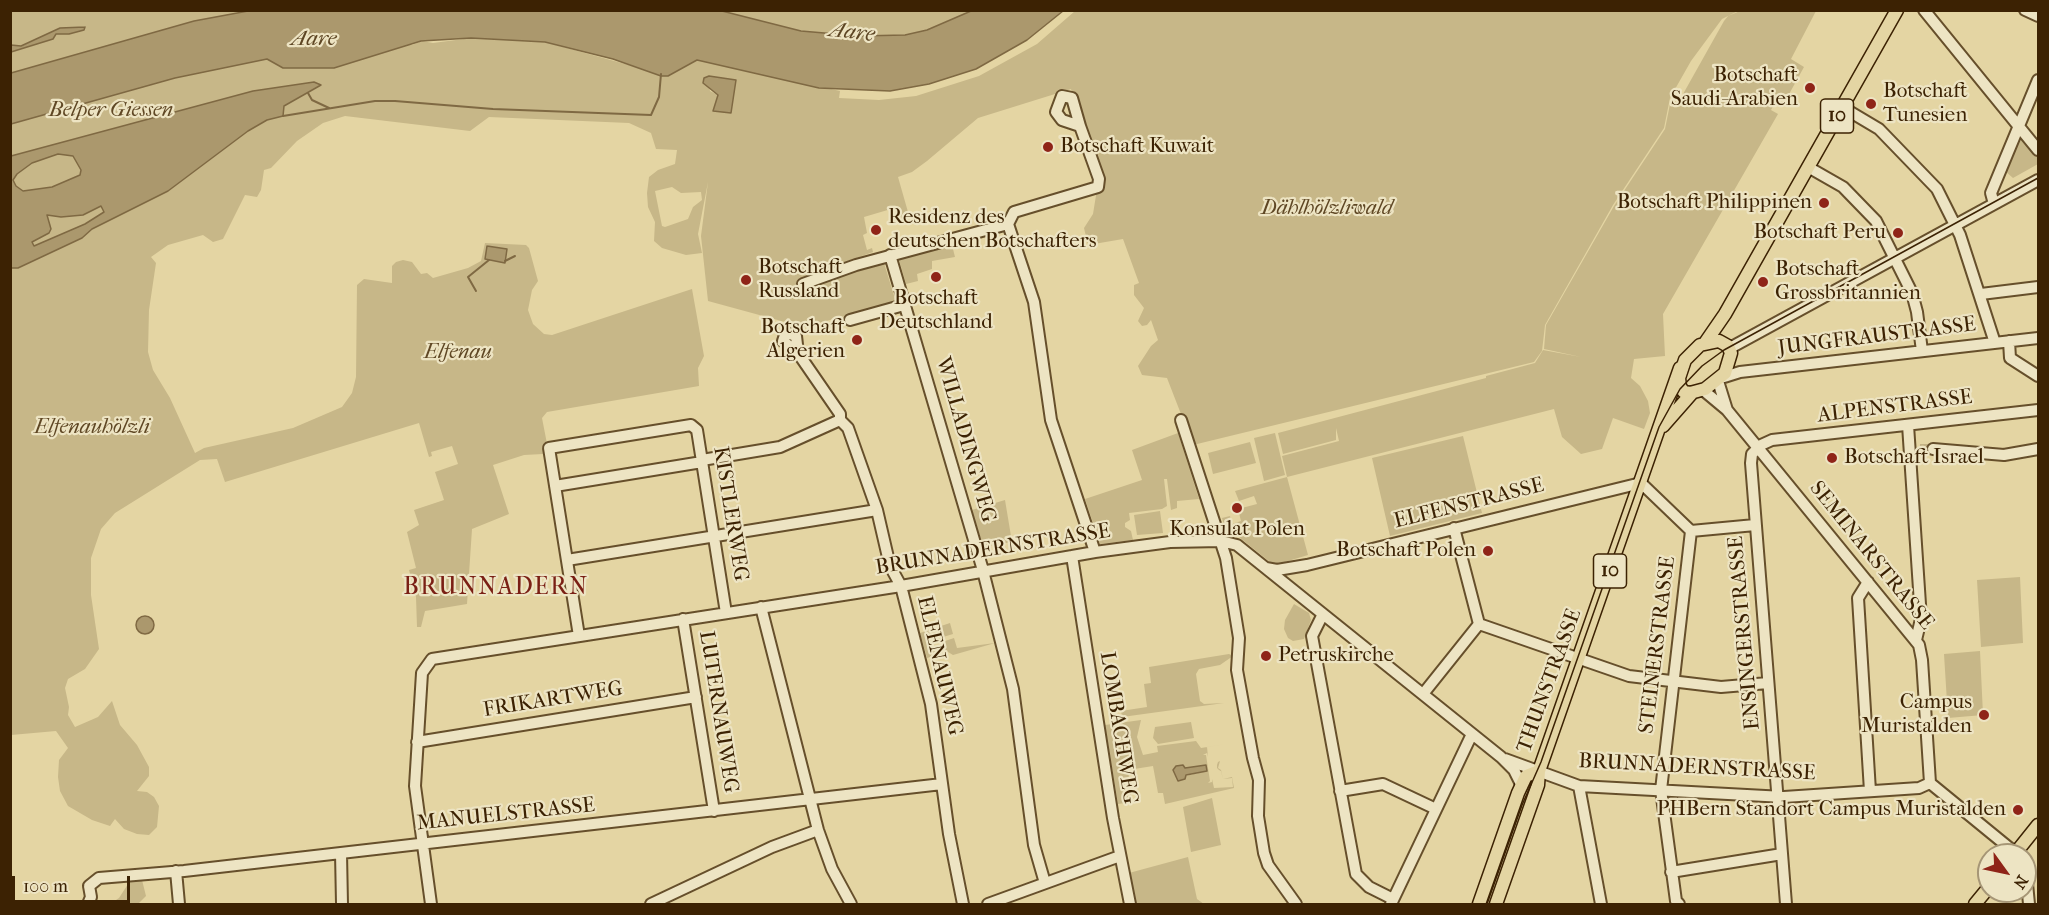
<!DOCTYPE html>
<html>
<head>
<meta charset="utf-8">
<style>
	body { margin:0 }
	#map { position:relative; width:2049px; height:915px; overflow:hidden; background:#e4d5a3; font-family:"IM FELL French Canon",serif }
	canvas { display:block }
	.frame { position:absolute; inset:0; border:12px solid #3c2203; pointer-events:none }
	.north { position:absolute; left:1977px; top:843px; width:60px; height:60px; box-sizing:border-box; background:#ede4c3; border:2px solid #a69676; border-radius:50%; rotate:123deg; font-size:16px; font-weight:700; line-height:24px; text-align:center; color:#3c2203 }
	.north::after { content:''; display:block; margin:auto; width:21px; height:27px; background:#8f2418; clip-path:polygon(50% 0,100% 100%,50% 72%,0 100%) }
	.scale { position:absolute; left:12px; top:876px; width:118px; height:27px; box-sizing:border-box; border:3px solid #3c2203; border-top:0; padding-left:8px; font-size:18px; line-height:21px; white-space:nowrap; color:#3c2203; -webkit-text-stroke:4px #ede4c3; paint-order:stroke }
</style>
</head>
<body>
<div id="map">
<canvas width="2049" height="915"></canvas>
<div class="frame"></div>
<div class="north">N</div>
<div class="scale">100 m</div>
</div>
<script>
const g = document.querySelector('canvas').getContext('2d');
g.lineJoin = 'round';
function fillPath(path, color) {
  g.fillStyle = color;
  g.fill(path, 'evenodd');
}
function poly(rows) {
  const path = new Path2D();
  for (const r of rows) {
    if (r.length === 3) {
      path.moveTo(r[0] + r[2], r[1]);
      path.arc(r[0], r[1], r[2], 0, 2 * Math.PI);
      continue;
    }
    path.moveTo(r[0], r[1]);
    for (let i = 2; i < r.length; i += 2) path.lineTo(r[i], r[i + 1]);
  }
  return path;
}
function trace(path, color, width, dash) {
  g.strokeStyle = color;
  g.lineWidth = width;
  g.lineCap = dash ? 'butt' : 'round';
  g.setLineDash(dash || []);
  g.stroke(path);
}
function write(font, color, halo, rows, align = 'center') {
  g.font = font + ' "IM FELL French Canon",serif';
  g.lineWidth = 4.5;
  g.setLineDash([]);
  g.textBaseline = 'middle';
  g.strokeStyle = halo;
  g.fillStyle = color;
  for (const [text, x, y, turn = 0] of rows) {
    g.save();
    g.translate(x, y);
    g.rotate((+turn || 0) * Math.PI / 180);
    g.textAlign = isNaN(turn) ? turn : align;
    if (halo) g.strokeText(text, 0, 0);
    g.fillText(text, 0, 0);
    g.restore();
  }
}
fillPath(poly([
	[965,10,966,13,946,23,927,30,905,35,859,36,801,31,722,11],
	[10,11,314,11,412,45,422,41,433,43,471,38,545,42,669,76,697,59,840,91,839,98,879,100,916,96,979,76,1037,44,1075,11,1738,11,1722,19,1691,61,1670,98,1664,128,1613,205,1545,325,1542,351,1534,362,1193,445,1167,378,1142,375,1138,366,1151,346,1158,340,1151,320,1147,325,1142,326,1138,321,1144,308,1134,295,1134,285,1139,283,1123,239,1088,245,1084,228,1093,214,1099,177,1071,89,978,118,927,161,912,172,898,177,910,219,896,224,893,216,895,212,891,209,864,217,867,233,863,235,867,250,872,248,873,252,807,276,802,280,807,289,845,274,884,263,896,302,797,329,796,325,708,301,701,236,708,182,698,234,702,253,686,255,662,248,654,241,655,222,648,207,647,193,649,177,658,170,675,164,677,150,656,149,651,133,629,123,489,117,470,131,345,116,323,123,297,141,271,168,264,170,261,190,257,197,245,195,223,239,213,242,203,235,168,245,151,257,156,263,149,310,148,352,153,370,170,398,195,453,204,448,293,428,342,407,352,393,356,377,357,285,364,279,392,283,392,266,396,262,403,260,412,262,421,274,427,273,433,278,468,268,481,261,485,243,526,245,529,248,538,281,532,290,528,310,533,324,544,334,552,335,692,289,704,356,698,368,699,386,547,412,542,418,548,449,543,454,524,455,493,465,509,514,472,529,467,604,425,611,421,627,417,627,416,597,409,570,416,568,407,532,419,525,414,510,444,500,435,472,458,464,452,446,431,452,432,456,429,457,419,423,225,482,217,459,200,460,115,513,101,529,91,558,91,595,99,649,85,669,68,679,65,688,69,707,68,715,75,727,98,717,112,701,120,725,137,745,149,767,149,776,137,791,147,792,154,797,159,806,157,827,149,835,137,834,124,829,115,819,110,826,92,820,68,806,60,791,58,777,59,760,68,748,56,731,11,735],
	[736,80,713,111,718,95,710,91,709,86],
	[672,187,681,193,701,192,702,200,693,207,688,219,665,227,662,226,655,191],
	[1740,11,1816,11,1791,59,1804,67,1788,96,1780,93,1771,110,1778,114,1663,314,1665,356,1634,359,1631,378,1640,386,1648,401,1650,413,1644,429,1613,418,1602,449,1581,454,1562,437,1554,409,1287,477,1282,456,1339,441,1336,428,1336,440,1283,454,1278,433,1486,378,1486,376,1535,363,1543,350,1581,357,1544,349,1546,325,1614,206,1665,129,1671,99,1678,103,1724,21,1728,16],
	[2020,136,2038,157,2038,164,2013,178,2005,171],
	[952,245,955,257,932,261,932,269,917,274,918,281,906,284,899,260],
	[1178,433,1199,499,1177,501,1177,508,1171,510,1167,479,1164,479,1167,506,1162,509,1129,513,1130,520,1125,523,1125,527,1131,531,1133,540,1100,544,1085,499,1142,480,1132,450],
	[1275,433,1285,475,1264,481,1254,438],
	[1463,436,1482,513,1390,536,1372,458],
	[1250,442,1256,463,1213,474,1208,453],
	[1287,477,1308,555,1278,564,1270,562,1224,525,1222,518,1230,516,1232,524,1241,521,1238,509,1257,504,1254,496,1239,501,1235,491],
	[1005,500,1012,542,983,547,972,510],
	[1160,511,1163,533,1137,535,1134,515],
	[2020,577,2023,643,1981,647,1977,580],
	[1294,604,1309,613,1311,620,1304,639,1293,641,1288,638,1284,629,1285,620],
	[950,623,953,634,943,637,942,632,929,636,933,649,945,646,945,641,954,638,957,648,995,643,953,655,948,652,927,658,920,633],
	[1980,651,1983,715,1948,718,1944,654],
	[1229,654,1233,656,1220,665,1199,669,1196,674,1200,701,1204,704,1224,703,1122,717,1121,711,1147,707,1144,684,1151,683,1149,667],
	[1141,720,1137,737,1143,755,1158,752,1157,746,1196,741,1201,748,1226,744,1227,748,1226,744,1207,747,1208,757,1207,753,1203,755,1206,755,1210,781,1208,783,1212,782,1212,779,1214,788,1233,787,1232,778,1223,779,1221,771,1219,770,1217,768,1217,765,1218,762,1220,761,1218,753,1220,761,1218,768,1221,770,1223,779,1232,777,1234,788,1165,804,1163,793,1158,793,1153,766,1128,770,1132,802,1118,804,1105,725],
	[1182,765,1185,769,1206,765,1207,771,1176,778,1176,766],
	[1191,722,1194,738,1158,744,1153,738,1155,727],
	[1212,798,1221,845,1191,852,1183,807],
	[1188,857,1197,899,1204,904,1136,904,1129,873],
	[142,880,146,896,138,904,110,904,119,898,130,881]
]), '#c7b788');
const water = poly([
	[722,11,801,31,859,36,905,35,927,30,971,11,1063,11,1027,40,976,69,929,84,890,91,819,88,697,60,668,76,661,76,613,59,545,42,471,38,421,41,334,68,283,68,267,59,175,78,11,124,11,73,194,21,248,11,722,11],
	[85,27,84,30,69,34,56,34,53,39,11,52,11,45,21,46,60,28,85,27],
	[709,76,736,80,731,113,713,111,718,95,703,83,704,78,709,76],
	[314,82,321,85,284,106,283,116,267,120,248,131,168,191,92,229,82,238,18,268,11,268,11,156,253,91,314,82],
	[58,154,73,156,81,170,80,175,52,187,23,191,16,186,13,180,17,174,32,163,58,154],
	[101,206,104,212,85,224,34,246,32,242,49,233,51,229,47,215,61,217,83,215,101,206],
	[487,246,507,249,505,263,485,259,487,246],
	[145,625,9],
	[1183,765,1185,768,1206,765,1207,771,1186,775,1185,779,1178,781,1173,770,1176,766,1183,765]
]);
fillPath(water, '#ab986d');
trace(water, '#7f6943', 1.5);
trace(poly([
	[308,93,312,100,329,108],
	[283,116,375,101,395,101,493,109,651,115,659,97,661,74],
	[505,261,515,256],
	[476,291,468,277,489,260]
]), '#7f6943', 2);
trace(poly([
	[1920,449,1933,449]
]), '#c2b183', 10, [10, 5]);
const minor = poly([
	[1924,10,2038,150],
	[2025,10,2038,16],
	[1842,107,1879,129,1937,189,1960,235,1995,343],
	[1808,167,1843,187,1876,221,1912,293,1917,312,1922,351],
	[1994,204,1991,193,2038,80],
	[1008,224,1034,302,1051,420,1095,552],
	[1008,224,1014,212,1098,187,1099,179,1080,126,1062,120,1056,112,1062,96,1072,98,1080,126],
	[890,255,982,567,1013,689,1034,845,1045,883],
	[803,284,856,265,1008,224],
	[1981,294,2038,287],
	[850,320,904,305],
	[2009,341,2010,358,2038,376],
	[1730,348,2038,180],
	[798,353,783,341,785,335,790,334,796,336,798,353,840,414,840,420,848,428,877,510,890,566,901,586,931,704,949,834,963,904],
	[1721,378,1740,372,2038,338],
	[1718,381,1727,410],
	[1703,390,1727,410,1919,645,1922,660,1930,783],
	[1181,420,1226,558,1239,638,1237,670,1253,758,1259,780,1258,816,1264,853,1268,865,1296,904],
	[1908,425,1921,619,1916,640],
	[1933,449,2004,455,2038,449],
	[702,460,780,447,840,420],
	[555,486,702,462],
	[1072,556,1113,818,1130,904],
	[567,560,877,510],
	[1266,568,1277,570,1307,565,1641,483,1691,531,1755,525],
	[1868,582,1858,598,1870,791],
	[761,607,818,830,832,869,851,904],
	[1323,614,1312,636,1356,874,1369,887,1393,899],
	[683,619,714,811],
	[1479,624,1629,676,1721,687,1768,683],
	[579,636,549,448,691,425,697,430,726,613],
	[1423,694,1479,624,1454,528],
	[417,742,696,697],
	[1505,759,1579,786,1784,797,1919,788,1930,783],
	[1930,783,2018,855],
	[1579,786,1601,904],
	[1340,791,1383,784,1436,809],
	[341,853,342,904],
	[2025,863,2029,904],
	[176,871,179,904],
	[1671,872,1782,854],
	[88,904,91,897,89,886,99,878,184,871,942,784],
	[431,904,415,786,422,673,432,659,901,586,1095,552,1170,542,1221,541,1237,545,1501,757,1514,770,1522,786],
	[651,904,772,847,818,830],
	[988,904,1120,856],
	[1391,904,1472,734],
	[1679,904,1676,901,1661,790,1691,531],
	[1786,904,1751,463,1752,454,1761,445,1772,440,2038,410]
]);
const major = poly([
	[1719,341,1728,346,1731,353,1725,373,1705,389,1690,393,1684,392,1680,387,1679,378,1685,360,1700,345,1719,341],
	[1705,343,1725,314,1897,10],
	[1663,426,1692,393],
	[2014,855,2038,825],
	[1479,904,1518,793,1526,776,1539,771],
	[1496,904,1538,785,1539,771,1680,368],
	[1975,904,1989,887]
]);
trace(minor, '#664f2b', 14);
trace(major, '#3c2203', 15);
trace(minor, '#ede4c3', 10);
trace(major, '#e4d5a3', 12);
trace(poly([
	[1487,904,1522,805,1541,762,1659,427,1680,389,1702,366,1724,350,2038,178]
]), '#3c2203', 1.5);
for (const [x, y, r, color] of [
	[1810,88,6,"#8f2418"],
	[1871,104,6,"#8f2418"],
	[1048,147,6,"#8f2418"],
	[1824,203,6,"#8f2418"],
	[876,230,6,"#8f2418"],
	[1898,233,6,"#8f2418"],
	[936,277,6,"#8f2418"],
	[746,280,6,"#8f2418"],
	[1763,282,6,"#8f2418"],
	[857,340,6,"#8f2418"],
	[1832,458,6,"#8f2418"],
	[1237,508,6,"#8f2418"],
	[1488,551,6,"#8f2418"],
	[1266,656,6,"#8f2418"],
	[1984,715,6,"#8f2418"],
	[2018,810,6,"#8f2418"]
]) {
  const dot = new Path2D();
  dot.arc(x, y, r, 0, 2 * Math.PI);
  g.fillStyle = color;
  g.fill(dot);
  trace(dot, '#ede4c3', 2);
}
for (const [x, y, w] of [
	[1837,116,33],
	[1610,571,33]
]) {
  const box = new Path2D();
  box.roundRect(x - w / 2, y - 17, w, 34, 4.5);
  g.fillStyle = '#ede4c3';
  g.fill(box);
  trace(box, '#3c2203', 1.5);
}
write('bold 20px', '#3c2203', null, [
	["10",1837,116],
	["10",1610,571]
]);
write('21px', '#3c2203', '#ede4c3', [
	["Botschaft",1798,76],
	["Saudi-Arabien",1798,100],
	["Botschaft",1883,92,"left"],
	["Tunesien",1883,116,"left"],
	["Botschaft Kuwait",1060,147,"left"],
	["Botschaft Philippinen",1812,203],
	["Residenz des",888,218,"left"],
	["deutschen Botschafters",888,242,"left"],
	["Botschaft Peru",1886,233],
	["Botschaft",758,268,"left"],
	["Russland",758,292,"left"],
	["Botschaft",1775,270,"left"],
	["Grossbritannien",1775,294,"left"],
	["Botschaft",936,299,"center"],
	["Deutschland",936,323,"center"],
	["Botschaft",845,328],
	["Algerien",845,352],
	["Botschaft Israel",1844,458,"left"],
	["Konsulat Polen",1237,530,"center"],
	["Botschaft Polen",1476,551],
	["Petruskirche",1278,656,"left"],
	["Campus",1972,703],
	["Muristalden",1972,727],
	["PHBern Standort Campus Muristalden",2006,810]
], 'right');
write('italic 21px', '#5f4724', '#ede4c3', [
	["Belper Giessen",111,111],
	["Dählhölzliwald",1327,209],
	["Elfenau",458,353],
	["Elfenauhölzli",92,428]
]);
write('21px', '#3c2203', '#ede4c3', [
	["JUNGFRAUSTRASSE",1877,337,-7],
	["ALPENSTRASSE",1895,407,-7],
	["WILLADINGWEG",965,440,74],
	["ELFENSTRASSE",1469,504,-14],
	["KISTLERWEG",730,514,81],
	["BRUNNADERNSTRASSE",993,550,-9],
	["SEMINARSTRASSE",1871,556,51],
	["ENSINGERSTRASSE",1745,633,-95],
	["STEINERSTRASSE",1658,645,-83],
	["ELFENAUWEG",939,666,77],
	["THUNSTRASSE",1550,681,-70],
	["FRIKARTWEG",553,700,-9],
	["LUTERNAUWEG",718,712,81],
	["LOMBACHWEG",1118,728,81],
	["BRUNNADERNSTRASSE",1697,768,3],
	["MANUELSTRASSE",506,815,-6]
]);
write('italic 22px', '#5d4523', '#ede4c3', [
	["Aare",852,33,7],
	["Aare",314,40]
]);
g.letterSpacing = '1.5px';
write('24px', '#7a1f14', '#ede4c3', [
	["BRUNNADERN",496,588]
]);
g.letterSpacing = '0px';
</script>
</body>
</html>
